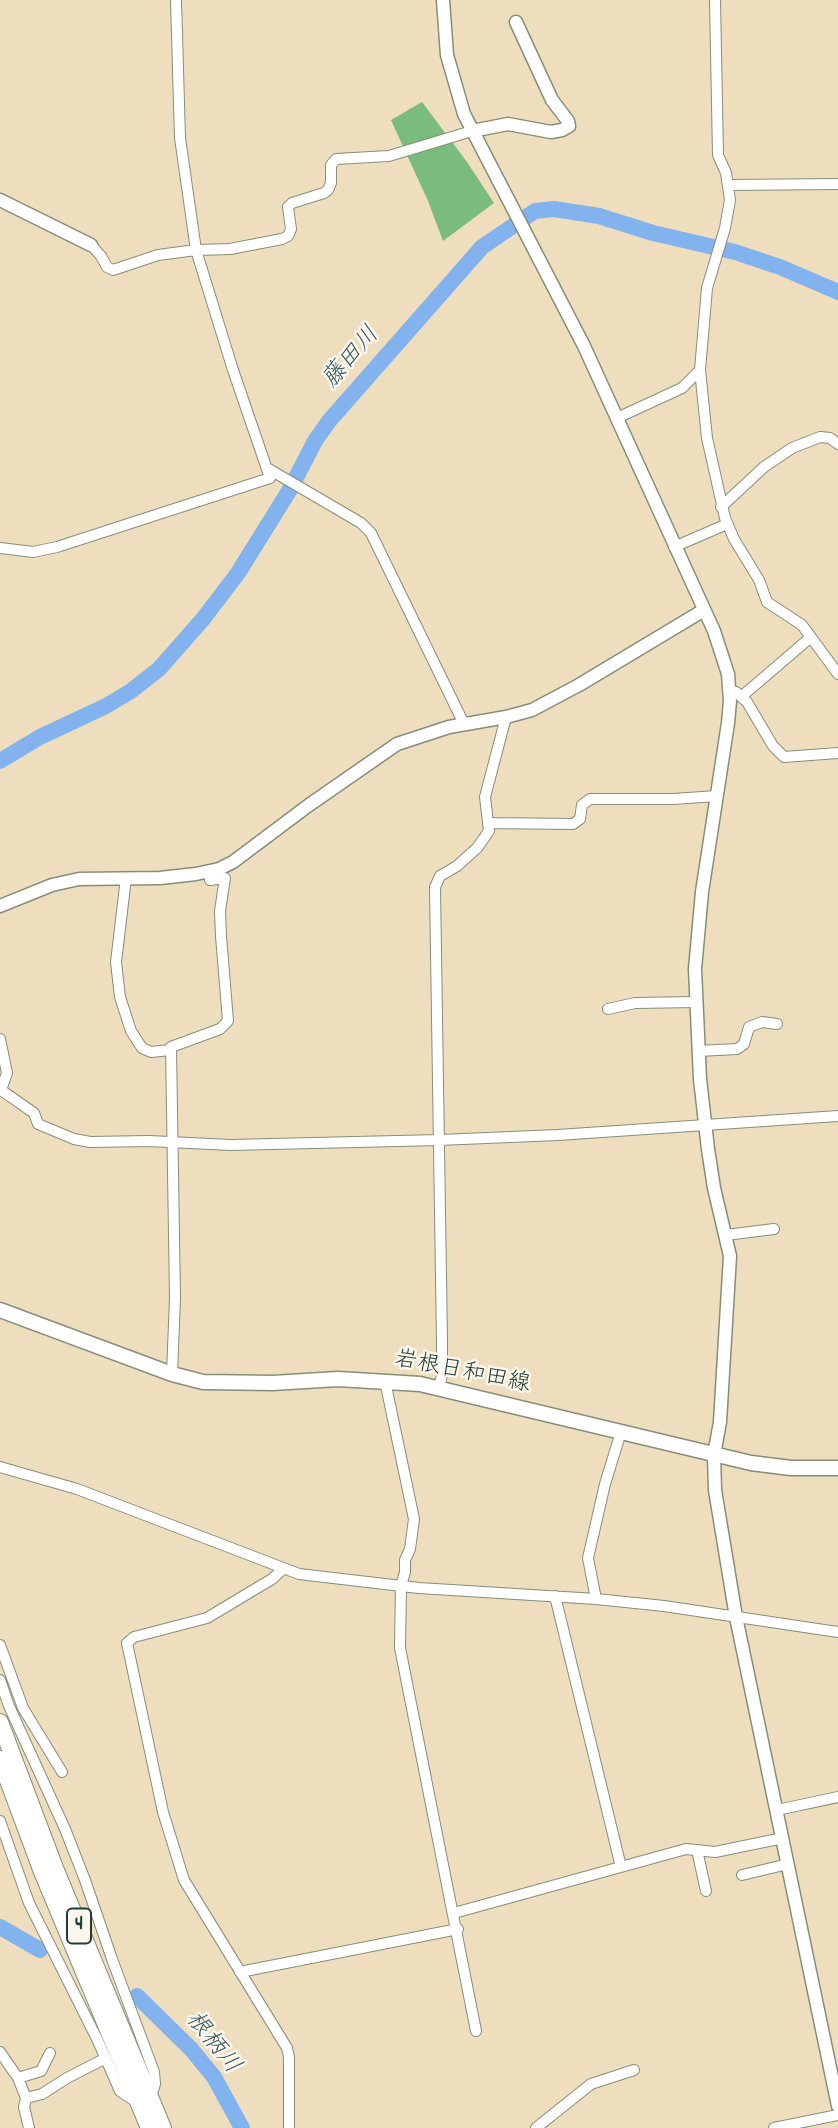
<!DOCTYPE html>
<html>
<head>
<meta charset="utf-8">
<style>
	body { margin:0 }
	canvas { display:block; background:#eedebe }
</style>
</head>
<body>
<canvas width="838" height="2128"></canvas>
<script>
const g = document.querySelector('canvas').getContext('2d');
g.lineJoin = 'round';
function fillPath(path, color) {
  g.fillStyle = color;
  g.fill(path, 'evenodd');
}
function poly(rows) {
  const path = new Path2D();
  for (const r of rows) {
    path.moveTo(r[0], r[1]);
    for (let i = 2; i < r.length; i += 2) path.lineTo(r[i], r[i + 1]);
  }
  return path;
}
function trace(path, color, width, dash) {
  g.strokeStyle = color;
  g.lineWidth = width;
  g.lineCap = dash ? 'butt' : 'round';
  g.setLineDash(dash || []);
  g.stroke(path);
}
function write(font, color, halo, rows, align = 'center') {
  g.font = font + ' Dekko,"Klee One",sans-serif';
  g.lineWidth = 5;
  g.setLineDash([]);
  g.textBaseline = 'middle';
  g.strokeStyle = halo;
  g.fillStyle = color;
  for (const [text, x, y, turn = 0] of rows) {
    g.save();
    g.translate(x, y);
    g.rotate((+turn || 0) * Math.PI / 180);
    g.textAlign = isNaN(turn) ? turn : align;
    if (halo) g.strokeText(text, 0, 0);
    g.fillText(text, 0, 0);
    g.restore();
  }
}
fillPath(poly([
	[422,102,467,162,494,203,443,241,428,201,391,120]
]), '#79bc7e');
trace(poly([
	[0,761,40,737,106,706,131,691,159,669,203,619,238,573,289,491,315,441,329,421,482,247,535,211,554,209,599,216,653,233,735,252,780,267,838,292],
	[0,1927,40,1950],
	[137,1996,191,2049,214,2077,242,2128]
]), '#82b3ee', 16);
const minor = poly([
	[715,0,718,155,726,173,730,200,725,228,707,288,700,370,707,438,725,518,734,539,759,580,767,602,802,625,838,674],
	[728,185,838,184],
	[91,245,101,256,107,267,113,270,158,255,196,250,230,249,282,239,288,236,291,229,288,207,292,203,324,193,328,190,331,183,331,165,336,159,389,156,472,131],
	[617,418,682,388,700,370],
	[267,468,361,523,371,533,464,724],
	[721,507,764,467,792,448,820,437,830,438,838,444],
	[674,547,727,524],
	[0,548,33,552,57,547,270,478,233,370,196,250,180,138,176,0],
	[730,691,736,692,747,702,773,746,784,757,838,753],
	[741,697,811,637],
	[489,823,573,824,580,819,582,805,590,799,673,799,717,796],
	[126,878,116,962,120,997,131,1031,142,1048,151,1052,170,1050],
	[608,1009,635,1003,696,1002],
	[0,1039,7,1073,1,1090,34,1113,38,1124,74,1139,90,1142,149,1141,231,1145,439,1140,558,1135,838,1116],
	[698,1051,737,1049,744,1044,749,1027,762,1022,777,1024],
	[726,1235,774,1229],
	[172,1374,175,1298,171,1047,220,1029,228,1021,221,936,220,911,225,878,210,880,211,871],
	[385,1381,414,1519,410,1549,405,1560,405,1572,401,1586,400,1648,476,2031],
	[439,1388,442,1375,442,1342,435,887,440,876,457,866,477,848,489,831,485,797,506,717],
	[0,1467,77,1489,299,1574,419,1588,596,1599,664,1606,838,1632],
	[283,1569,272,1579,207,1618,134,1637,127,1643,163,1812,184,1880,287,2048,289,2057,289,2128],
	[555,1596,621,1867],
	[596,1599,588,1558,605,1484,621,1432],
	[0,1645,23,1708,62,1772],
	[0,1680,9,1706,65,1829,85,1880,112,1959,154,2072,155,2084,151,2097],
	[777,1810,838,1797],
	[0,1821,29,1903,98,2041,120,2091,138,2103],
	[697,1850,706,1891],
	[742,1875,788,1864],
	[454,1913,686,1849,715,1852,783,1838],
	[240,1972,458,1929],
	[0,2052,18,2078,26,2098,24,2107,29,2128],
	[18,2078,41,2071,50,2053],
	[26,2098,42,2094,67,2078,106,2058],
	[536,2128,591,2084,634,2070],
	[774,2128,838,2115]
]);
const tertiary = poly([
	[443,0,447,55,464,114,584,346,714,631,728,674,730,701,728,723,702,892,695,969,700,1079,708,1149,714,1188,730,1256,720,1422,714,1455,715,1490,736,1617,838,2106],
	[472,131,508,124,551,132,562,130,569,126,568,121,552,100,516,22],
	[0,200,91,245],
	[0,906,52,885,79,879,160,878,196,874,219,869,233,862,309,805,397,744,449,727,506,717,532,710,579,685,704,610]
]);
const secondary = poly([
	[0,1310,172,1374,203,1382,273,1383,338,1379,420,1384,751,1463,791,1468,838,1468]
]);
const trunk = poly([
	[0,1722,55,1868,163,2128],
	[0,1759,42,1872,149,2128]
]);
trace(minor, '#868e79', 12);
trace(tertiary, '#868e79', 15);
trace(secondary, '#868e79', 17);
trace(trunk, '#868e79', 18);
trace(minor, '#fff', 10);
trace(tertiary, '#fff', 12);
trace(secondary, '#fff', 14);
trace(trunk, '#fff', 16);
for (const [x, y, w] of [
	[79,1926,24]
]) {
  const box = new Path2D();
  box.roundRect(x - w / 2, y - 17.5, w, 35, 5);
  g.fillStyle = '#fbf7ec';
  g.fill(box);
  trace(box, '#1f3d34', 2);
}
write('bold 21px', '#1f3d34', null, [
	["4",79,1926]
]);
write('23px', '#1f3d34', '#fbf7ec', [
	["岩根日和田線",462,1374,11]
]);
write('italic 24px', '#385a62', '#fbf7ec', [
	["藤田川",353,359,-49],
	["根柄川",211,2044,51]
]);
</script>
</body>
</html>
